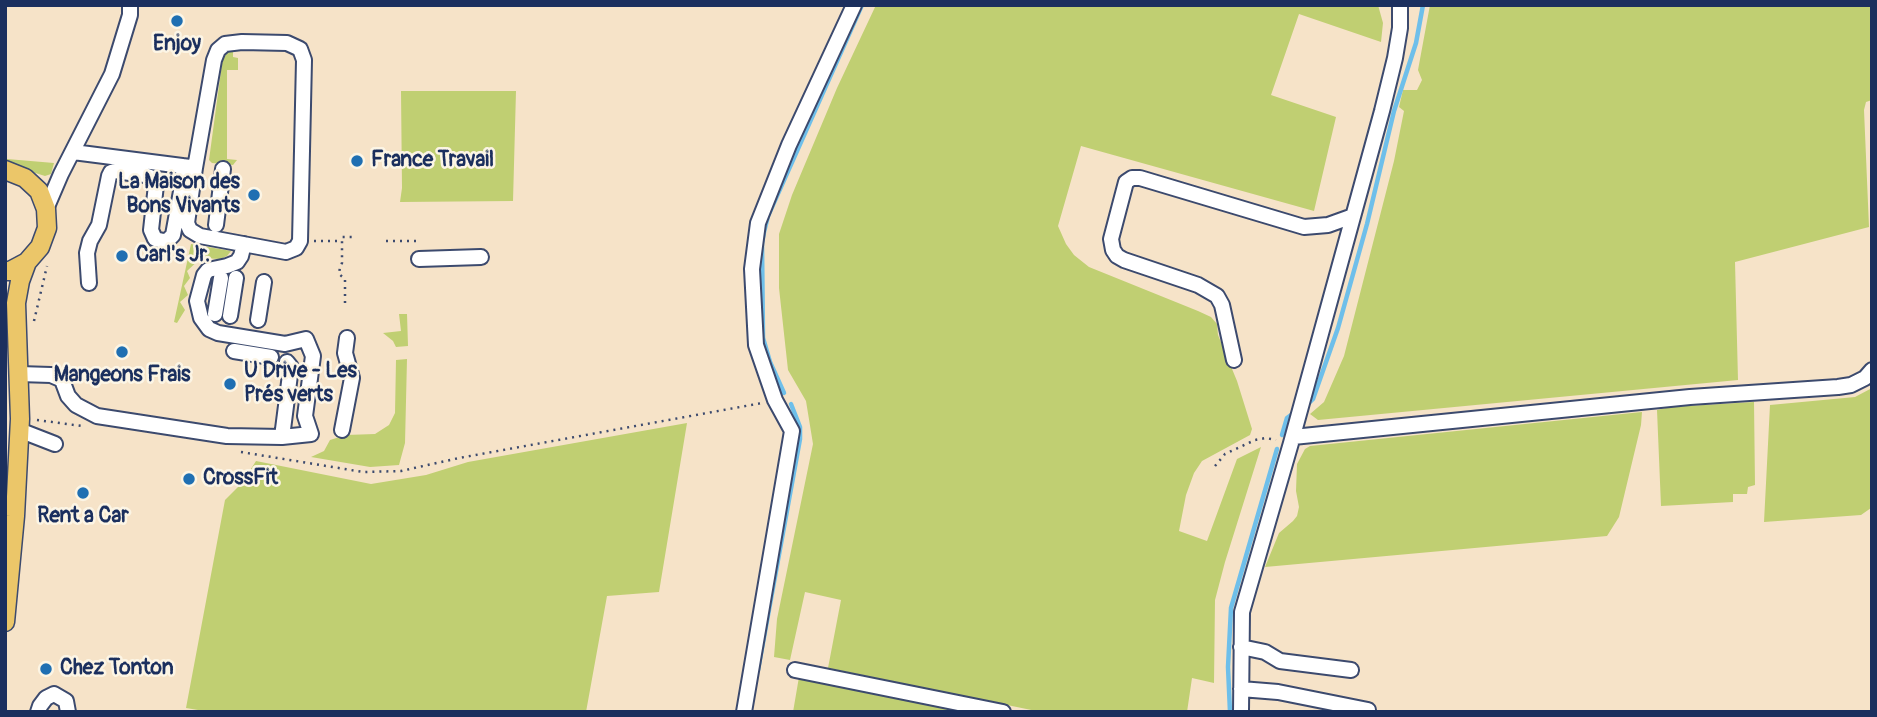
<!DOCTYPE html>
<html>
<head>
<meta charset="utf-8">
<style>
	body { margin:0 }
	#map { position:relative; width:1877px; height:717px; overflow:hidden; background:#f6e3c8; font-family:Pangolin,sans-serif }
	canvas { display:block }
	.frame { position:absolute; inset:0; border:7px solid #1b2f5e; pointer-events:none }
</style>
</head>
<body>
<div id="map">
<canvas width="1877" height="717"></canvas>
<div class="frame"></div>
</div>
<script>
const g = document.querySelector('canvas').getContext('2d');
g.lineJoin = 'round';
function fillPath(path, color) {
  g.fillStyle = color;
  g.fill(path, 'evenodd');
}
function poly(rows) {
  const path = new Path2D();
  for (const r of rows) {
    path.moveTo(r[0], r[1]);
    for (let i = 2; i < r.length; i += 2) path.lineTo(r[i], r[i + 1]);
  }
  return path;
}
function trace(path, color, width, dash) {
  g.strokeStyle = color;
  g.lineWidth = width;
  g.lineCap = dash ? 'butt' : 'round';
  g.setLineDash(dash || []);
  g.stroke(path);
}
function write(font, color, halo, rows, align = 'center') {
  g.font = font + ' Pangolin,sans-serif';
  g.lineWidth = 5;
  g.setLineDash([]);
  g.textBaseline = 'middle';
  g.strokeStyle = halo;
  g.fillStyle = color;
  for (const [text, x, y, turn = 0] of rows) {
    g.save();
    g.translate(x, y);
    g.rotate((+turn || 0) * Math.PI / 180);
    g.textAlign = isNaN(turn) ? turn : align;
    if (halo) g.strokeText(text, 0, 0);
    g.fillText(text, 0, 0);
    g.restore();
  }
}
fillPath(poly([
	[876,5,1378,5,1383,23,1381,42,1299,14,1271,95,1336,117,1314,211,1081,146,1058,226,1066,244,1074,255,1089,267,1198,311,1211,317,1217,324,1218,335,1237,381,1252,429,1250,435,1202,461,1194,473,1186,495,1179,531,1207,541,1237,459,1261,447,1225,562,1215,600,1214,683,1192,678,1187,712,1041,712,828,668,841,600,805,592,790,660,774,657,777,619,813,444,806,401,788,370,779,288,779,234,792,195,837,88],
	[1430,5,1872,5,1872,100,1866,102,1864,110,1869,227,1735,262,1738,380,1318,420,1310,414,1324,402,1344,356,1394,161,1404,111,1399,107,1403,90,1417,90,1422,80,1418,70],
	[224,49,233,50,233,57,238,58,238,70,227,70,227,159,237,160,233,165,212,163,209,160],
	[401,91,516,91,513,201,400,202,402,188],
	[5,150,7,159,54,163,51,174,45,176,10,165,5,160],
	[191,244,231,251,227,256,220,259,201,258,187,271,190,278,184,286,188,295,180,302,185,310,177,323,174,322],
	[399,314,407,314,408,346,396,347,393,341,383,333,401,331],
	[407,359,405,443,399,465,370,467,311,457,324,451,330,440,346,435,375,434,389,425,395,413,396,360],
	[1872,388,1871,508,1861,515,1764,522,1770,405,1855,397],
	[1754,402,1755,485,1748,487,1747,494,1733,494,1733,502,1661,506,1657,410,1670,407],
	[1642,412,1641,425,1619,517,1607,536,1265,567,1279,533,1293,521,1297,516,1299,507,1296,491,1297,464,1305,449,1310,446],
	[687,423,659,592,607,596,586,712,210,712,186,708,225,500,242,483,256,461,371,484,426,475,468,462],
	[799,677,973,712,793,712]
]), '#c0cf72');
trace(poly([
	[784,393,770,362,763,338,762,243,764,232,768,216,862,5],
	[1309,403,1313,399,1338,328,1367,224,1394,111,1416,43,1423,5],
	[1282,435,1287,418,1291,415],
	[758,670,800,439,800,427,791,404],
	[1230,712,1228,667,1231,608,1277,449]
]), '#6ebfea', 4.5);
const minor = poly([
	[242,42,287,43,300,49,304,60,300,241,296,248,286,252,200,236,190,230,187,223,195,168,214,60,218,50,225,44,242,42],
	[73,152,190,167],
	[46,209,61,174,112,74,130,15,130,5],
	[216,225,223,169],
	[419,259,481,257],
	[89,283,87,253,90,241,99,225,109,176,111,172,115,171,145,175,153,178,156,185,151,230,155,239,163,241,168,240,173,235,182,186,183,166],
	[215,314,221,278],
	[230,316,236,278],
	[258,320,264,282],
	[234,351,271,357],
	[1234,360,1222,305,1217,296,1198,285,1124,260,1117,256,1113,250,1111,239,1126,182,1132,178,1140,178,1304,227,1328,225,1353,216],
	[19,374,51,375,58,378,62,380,68,396,76,405,97,416,227,436,282,437,311,434,305,416,313,356,306,339,285,344,218,333,209,329,201,318,197,301,204,275,208,270,227,266,237,262,241,256,244,244],
	[19,430,55,444],
	[342,430,352,378,345,353,347,338],
	[282,437,291,367,287,362],
	[1293,437,1690,397,1838,387,1851,385,1865,378,1872,370],
	[1241,647,1265,652,1280,661,1351,670],
	[795,670,1003,712],
	[1241,689,1278,692,1368,710],
	[38,712,40,706,46,698,54,694,66,701,68,712],
	[744,712,792,431,775,400,756,345,752,269,758,223,789,145,854,5],
	[1241,712,1242,612,1291,443,1382,111,1395,58,1400,28,1400,5]
]);
const major = poly([
	[5,170,25,178,39,191,46,209,47,228,40,247,27,262,10,271,5,271],
	[5,622,15,516,20,419,16,303,20,281,27,262]
]);
trace(minor, '#3c4a6e', 18);
trace(major, '#3c4a6e', 21);
trace(poly([
	[314,241,342,241],
	[386,241,418,241],
	[345,303,345,279,339,274,340,267,342,263,342,237,352,237],
	[34,321,47,266],
	[37,420,82,426],
	[241,452,363,472,401,471,459,458,762,403],
	[1215,466,1225,454,1255,440,1266,438,1276,440]
]), '#3c4a6e', 2.5, [2, 5]);
trace(minor, '#fff', 14);
trace(major, '#ebc669', 18);
for (const [x, y, r, color] of [
	[177,21,7,"#1f6fb2"],
	[357,161,7,"#1f6fb2"],
	[254,195,7,"#1f6fb2"],
	[122,256,7,"#1f6fb2"],
	[122,352,7,"#1f6fb2"],
	[230,384,7,"#1f6fb2"],
	[189,479,7,"#1f6fb2"],
	[83,493,7,"#1f6fb2"],
	[46,669,7,"#1f6fb2"]
]) {
  const dot = new Path2D();
  dot.arc(x, y, r, 0, 2 * Math.PI);
  g.fillStyle = color;
  g.fill(dot);
  trace(dot, '#fcf5e5', 2.5);
}
write('bold 21px', '#1b2f5e', '#fcf5e5', [
	["Enjoy",177,45,"center"],
	["France Travail",371,161],
	["La Maison des",240,183,"right"],
	["Bons Vivants",240,207,"right"],
	["Carl's Jr.",136,256],
	["U Drive - Les",244,372],
	["Prés verts",244,396],
	["Mangeons Frais",122,376,"center"],
	["CrossFit",203,479],
	["Rent a Car",83,517,"center"],
	["Chez Tonton",60,669]
], 'left');
</script>
</body>
</html>
